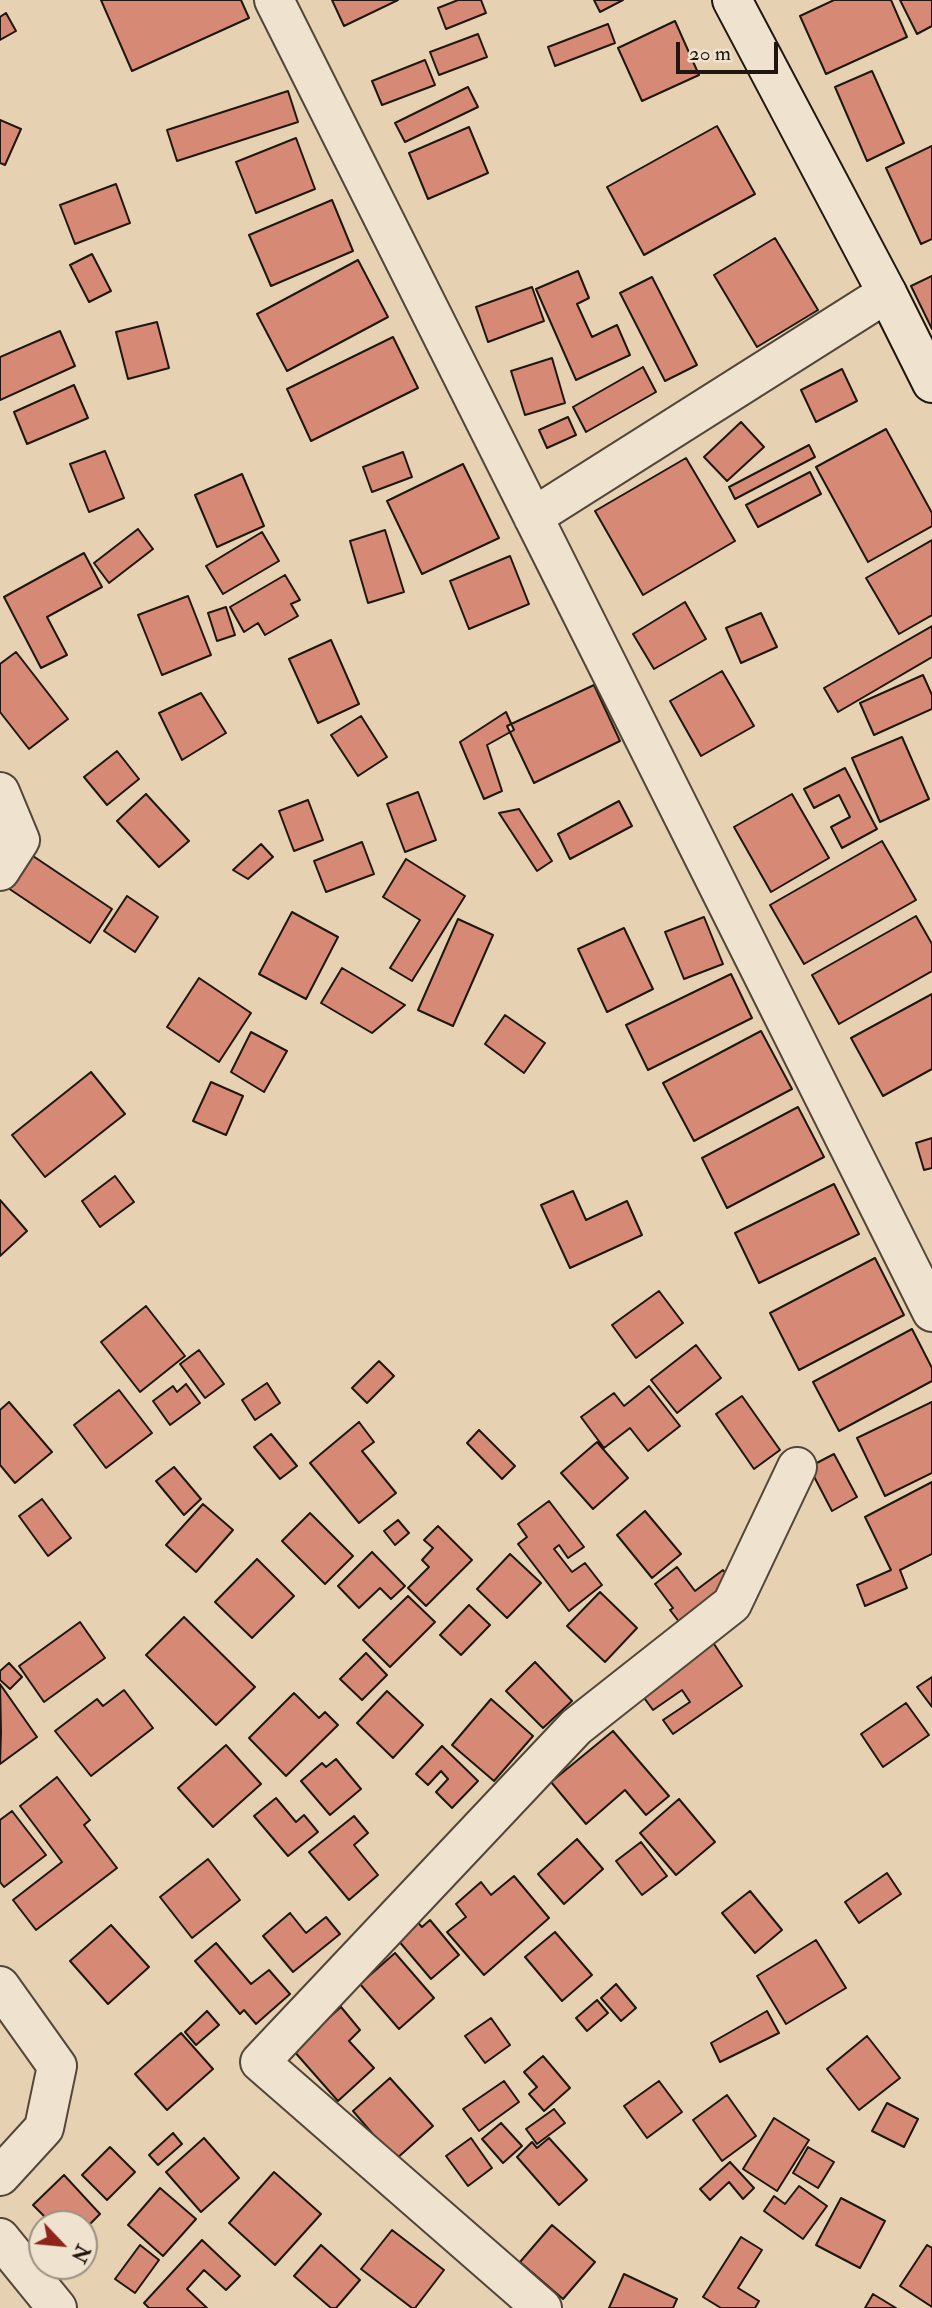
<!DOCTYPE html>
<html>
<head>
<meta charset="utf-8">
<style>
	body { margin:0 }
	#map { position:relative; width:932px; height:2308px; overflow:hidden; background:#e6d2b3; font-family:"IM FELL Double Pica",serif }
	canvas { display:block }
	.north { position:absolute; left:28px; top:2210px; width:70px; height:70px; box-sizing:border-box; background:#efe2ce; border:2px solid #9c9182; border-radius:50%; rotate:116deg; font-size:19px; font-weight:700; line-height:28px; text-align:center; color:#1f170f }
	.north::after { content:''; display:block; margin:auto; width:24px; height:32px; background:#8f2418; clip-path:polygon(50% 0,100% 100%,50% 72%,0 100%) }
	.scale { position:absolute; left:676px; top:42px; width:102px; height:32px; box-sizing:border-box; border:4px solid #1f170f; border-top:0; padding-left:9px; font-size:21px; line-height:24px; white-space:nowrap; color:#1f170f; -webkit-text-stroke:5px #efe2ce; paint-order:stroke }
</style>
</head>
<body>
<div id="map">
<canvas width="932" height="2308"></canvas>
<div class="north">N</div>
<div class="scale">20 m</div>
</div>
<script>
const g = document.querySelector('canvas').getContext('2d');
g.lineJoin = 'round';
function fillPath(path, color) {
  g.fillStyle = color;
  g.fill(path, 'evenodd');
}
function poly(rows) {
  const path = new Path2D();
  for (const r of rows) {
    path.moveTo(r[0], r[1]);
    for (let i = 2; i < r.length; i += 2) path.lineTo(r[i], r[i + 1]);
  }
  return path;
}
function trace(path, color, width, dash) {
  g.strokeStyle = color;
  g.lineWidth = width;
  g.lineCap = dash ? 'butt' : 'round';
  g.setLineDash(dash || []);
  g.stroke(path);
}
const building = poly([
	[101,0,241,0,249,18,132,71,101,0],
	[332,0,398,0,344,26,332,0],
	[458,0,481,0,486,13,446,29,438,8,458,0],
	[594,0,623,0,600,12,594,0],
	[834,0,891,0,907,37,826,74,800,16,834,0],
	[900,0,932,0,932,26,917,34,900,0],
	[6,13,16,31,0,40,0,17,6,13],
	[675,21,699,75,642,101,618,48,675,21],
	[608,24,615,43,555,66,548,47,608,24],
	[478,34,487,57,439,75,430,52,478,34],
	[425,60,435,85,382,105,372,81,425,60],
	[872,71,904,143,867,161,835,87,872,71],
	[468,87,478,107,405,142,395,123,468,87],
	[288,91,298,122,177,161,167,130,288,91],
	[0,120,21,129,5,165,0,163,0,120],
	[717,126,755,194,644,255,607,187,717,126],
	[469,127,488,173,428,199,409,153,469,127],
	[296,138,315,189,256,213,236,162,296,138],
	[932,146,932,239,921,244,886,168,932,146],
	[116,184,130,223,75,244,60,205,116,184],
	[332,200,353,251,271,286,249,235,332,200],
	[775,238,818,310,757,347,714,275,775,238],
	[92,254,111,291,89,302,70,265,92,254],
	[358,260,388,317,287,371,257,314,358,260],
	[578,271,589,298,577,304,592,337,617,325,630,355,576,380,536,289,578,271],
	[932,276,932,329,911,286,932,276],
	[652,277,697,365,665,381,620,293,652,277],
	[532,287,544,321,488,342,476,307,532,287],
	[157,322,169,368,128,379,116,332,157,322],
	[60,331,75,366,0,400,0,357,60,331],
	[393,337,418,388,311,441,287,389,393,337],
	[552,358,565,403,525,415,511,371,552,358],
	[643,367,656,392,586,432,573,407,643,367],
	[842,369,857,401,816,422,801,390,842,369],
	[74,385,88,418,27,444,14,412,74,385],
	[568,417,576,435,547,448,539,430,568,417],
	[741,422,764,447,727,481,704,457,741,422],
	[886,429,932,513,932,526,868,562,816,467,886,429],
	[809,445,815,457,735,499,729,487,809,445],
	[105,451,124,498,89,512,70,464,105,451],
	[403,452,412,477,372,492,363,467,403,452],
	[686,458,735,541,643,595,595,511,686,458],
	[463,464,499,538,422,574,387,501,463,464],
	[810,472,821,494,758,527,746,505,810,472],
	[242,474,264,526,217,547,195,495,242,474],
	[138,529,153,549,109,583,94,563,138,529],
	[385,530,404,592,368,603,350,541,385,530],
	[262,532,279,561,223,594,206,566,262,532],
	[932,540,932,615,899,634,866,578,932,540],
	[84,553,102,587,47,617,67,655,41,668,4,597,84,553],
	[510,556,529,604,469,629,450,581,510,556],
	[285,575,300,600,291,604,298,616,265,635,258,623,244,632,230,607,285,575],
	[188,596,211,655,162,675,138,615,188,596],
	[685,602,706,639,654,669,633,634,685,602],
	[226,607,235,635,217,641,208,613,226,607],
	[761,613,777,647,741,663,726,628,761,613],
	[932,626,932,657,838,712,824,688,932,626],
	[331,640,359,704,318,723,289,659,331,640],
	[16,652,68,719,29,749,0,712,0,664,16,652],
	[722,671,754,726,701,756,670,701,722,671],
	[923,675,932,695,932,709,874,735,860,703,923,675],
	[594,685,620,741,534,783,507,726,594,685],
	[201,693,226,733,182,760,159,713,201,693],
	[506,712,514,730,487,745,502,791,484,799,460,742,506,712],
	[361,716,387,757,358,776,331,735,361,716],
	[902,737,929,799,880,822,852,758,902,737],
	[117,751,139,779,107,805,84,777,117,751],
	[845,768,877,829,842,848,831,827,850,817,839,795,814,808,804,789,845,768],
	[418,792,436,840,405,852,387,804,418,792],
	[146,794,189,841,159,867,117,821,146,794],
	[792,794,829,858,771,892,734,827,792,794],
	[308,800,323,840,294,851,279,811,308,800],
	[619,801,632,826,570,859,558,834,619,801],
	[519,809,552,861,537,871,499,813,519,809],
	[882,841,916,900,804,964,770,905,882,841],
	[362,842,374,874,326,892,314,861,362,842],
	[261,844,273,857,248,879,233,870,261,844],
	[30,854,112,909,90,943,8,888,30,854],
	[406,859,465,896,412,981,390,968,420,920,383,897,406,859],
	[127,896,158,917,135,952,104,931,127,896],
	[292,912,338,937,306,999,259,974,292,912],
	[916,916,932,944,932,971,839,1024,812,975,916,916],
	[704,917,723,964,684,979,665,932,704,917],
	[458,919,493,935,453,1026,418,1010,458,919],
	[624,928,653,989,607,1012,578,949,624,928],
	[342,968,405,1005,372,1033,321,1003,342,968],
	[731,974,752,1018,648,1070,626,1025,731,974],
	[199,978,251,1013,219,1062,167,1027,199,978],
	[932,994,932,1069,883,1096,851,1038,932,994],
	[505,1015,545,1043,524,1073,485,1044,505,1015],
	[761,1031,792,1089,694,1141,663,1083,761,1031],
	[251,1032,287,1051,264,1092,231,1072,251,1032],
	[91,1072,125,1114,45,1177,12,1135,91,1072],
	[211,1082,243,1096,226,1135,193,1121,211,1082],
	[798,1107,824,1157,727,1208,702,1158,798,1107],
	[932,1138,932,1168,924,1170,916,1143,932,1138],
	[115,1176,134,1202,100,1227,82,1201,115,1176],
	[834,1184,859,1234,759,1283,735,1233,834,1184],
	[573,1191,586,1220,627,1201,642,1235,570,1268,541,1205,573,1191],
	[0,1200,27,1231,0,1256,0,1200],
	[875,1258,904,1315,799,1370,770,1313,875,1258],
	[659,1291,683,1323,636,1358,612,1325,659,1291],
	[146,1306,185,1356,140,1392,101,1342,146,1306],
	[912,1329,932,1368,932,1381,839,1431,813,1382,912,1329],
	[696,1345,721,1378,677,1413,651,1380,696,1345],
	[199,1350,224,1384,205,1398,180,1364,199,1350],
	[379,1361,394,1376,367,1403,352,1388,379,1361],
	[267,1383,280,1403,255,1420,242,1400,267,1383],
	[186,1384,200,1403,170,1425,153,1401,173,1386,177,1392,186,1384],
	[649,1386,680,1426,648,1451,630,1428,604,1448,581,1417,614,1393,624,1406,649,1386],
	[119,1390,152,1433,106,1468,74,1425,119,1390],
	[742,1396,780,1450,754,1469,716,1414,742,1396],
	[9,1402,52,1452,15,1483,0,1465,0,1410,9,1402],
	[932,1402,932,1473,885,1496,857,1438,932,1402],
	[359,1422,374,1442,362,1451,396,1493,359,1523,310,1463,359,1422],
	[479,1430,515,1466,502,1479,467,1443,479,1430],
	[271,1434,297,1466,280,1479,254,1447,271,1434],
	[597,1442,628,1478,593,1509,561,1473,597,1442],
	[834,1454,857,1497,832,1511,809,1467,834,1454],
	[174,1467,201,1499,184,1515,156,1481,174,1467],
	[932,1482,932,1554,900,1570,907,1588,865,1606,857,1585,891,1570,865,1517,932,1482],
	[42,1499,71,1538,48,1556,19,1516,42,1499],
	[549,1501,584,1547,568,1558,559,1545,554,1549,572,1572,585,1563,602,1585,569,1611,518,1544,527,1537,518,1524,549,1501],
	[203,1504,233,1530,196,1572,166,1545,203,1504],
	[645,1511,681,1554,652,1578,617,1535,645,1511],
	[310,1513,353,1556,325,1584,282,1541,310,1513],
	[398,1520,409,1533,395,1545,384,1531,398,1520],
	[438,1526,472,1560,426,1606,408,1588,429,1567,422,1560,433,1548,424,1540,438,1526],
	[372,1552,405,1586,391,1599,380,1588,359,1608,338,1586,372,1552],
	[510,1554,541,1583,507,1618,477,1589,510,1554],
	[257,1559,294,1596,252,1638,215,1602,257,1559],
	[677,1567,695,1591,723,1570,733,1583,680,1623,670,1610,673,1608,655,1584,677,1567],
	[600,1592,637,1628,605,1662,567,1626,600,1592],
	[408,1596,435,1622,390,1667,363,1640,408,1596],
	[469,1605,490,1625,461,1655,440,1635,469,1605],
	[184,1617,255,1687,216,1725,146,1655,184,1617],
	[80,1622,105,1658,44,1702,19,1666,80,1622],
	[712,1641,742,1686,673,1734,663,1720,690,1702,682,1690,653,1710,639,1691,712,1641],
	[366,1653,387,1675,362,1700,340,1679,366,1653],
	[535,1662,572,1701,543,1728,506,1691,535,1662],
	[9,1663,22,1677,10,1689,0,1680,0,1671,9,1663],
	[932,1677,932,1707,917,1687,932,1677],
	[0,1684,37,1737,0,1764,1,1732,0,1684],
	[124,1690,153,1728,91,1776,55,1731,97,1699,103,1706,124,1690],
	[387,1691,423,1725,393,1758,357,1723,387,1691],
	[294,1693,319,1718,325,1712,338,1725,286,1776,249,1738,294,1693],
	[491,1699,533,1736,494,1781,452,1745,491,1699],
	[906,1703,929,1735,883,1767,861,1734,906,1703],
	[613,1731,669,1796,646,1815,625,1790,586,1824,551,1782,613,1731],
	[226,1745,261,1784,213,1827,178,1788,226,1745],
	[442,1746,478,1781,452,1808,436,1792,448,1779,441,1771,428,1785,416,1774,442,1746],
	[336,1759,361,1789,330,1815,301,1781,322,1763,326,1767,336,1759],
	[57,1777,90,1820,84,1825,117,1868,36,1930,13,1900,62,1862,20,1806,57,1777],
	[276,1798,296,1822,304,1815,318,1832,288,1856,254,1816,276,1798],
	[679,1799,715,1842,676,1875,640,1833,679,1799],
	[12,1811,46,1855,4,1887,0,1882,0,1820,12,1811],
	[354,1816,368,1833,354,1845,378,1875,349,1900,309,1852,354,1816],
	[577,1839,603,1869,564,1904,538,1874,577,1839],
	[641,1842,667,1876,642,1895,616,1861,641,1842],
	[208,1859,240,1900,192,1938,160,1897,208,1859],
	[887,1873,901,1894,859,1923,845,1902,887,1873],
	[514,1876,549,1918,484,1975,447,1932,466,1917,456,1904,481,1882,491,1895,514,1876],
	[750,1891,782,1930,755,1953,722,1913,750,1891],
	[290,1913,306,1933,326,1917,340,1934,293,1972,263,1936,290,1913],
	[412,1916,422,1927,430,1920,459,1955,431,1979,392,1933,412,1916],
	[111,1925,149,1967,108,2004,70,1961,111,1925],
	[555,1932,592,1975,562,2001,525,1957,555,1932],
	[816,1940,846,1988,786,2024,757,1976,816,1940],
	[216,1943,251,1984,269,1970,290,1994,256,2024,244,2010,240,2014,195,1961,216,1943],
	[395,1953,434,1998,399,2029,360,1984,395,1953],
	[616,1984,636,2008,621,2021,601,1998,616,1984],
	[597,2000,608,2013,587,2031,576,2018,597,2000],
	[341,2007,360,2030,349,2041,374,2068,338,2101,293,2050,341,2007],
	[207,2011,219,2025,196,2045,185,2032,207,2011],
	[767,2011,779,2033,720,2062,711,2043,767,2011],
	[491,2018,510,2045,485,2063,465,2036,491,2018],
	[181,2033,213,2069,167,2110,135,2074,181,2033],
	[867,2036,900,2078,859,2110,827,2069,867,2036],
	[543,2056,570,2088,544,2111,529,2094,537,2087,524,2072,543,2056],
	[390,2078,433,2126,395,2160,353,2111,390,2078],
	[504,2081,519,2102,479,2131,463,2109,504,2081],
	[659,2081,682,2112,647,2138,624,2106,659,2081],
	[727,2095,756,2136,722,2161,693,2120,727,2095],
	[887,2103,918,2119,904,2147,872,2131,887,2103],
	[554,2109,565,2123,537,2144,526,2129,554,2109],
	[774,2118,809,2140,777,2191,743,2169,774,2118],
	[501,2123,522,2146,503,2163,482,2139,501,2123],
	[173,2133,182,2144,158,2165,149,2155,173,2133],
	[204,2138,239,2178,201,2212,166,2172,204,2138],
	[471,2138,492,2168,468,2186,446,2156,471,2138],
	[549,2138,587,2180,559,2205,517,2157,532,2142,537,2148,549,2138],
	[110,2147,135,2172,107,2200,82,2175,110,2147],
	[808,2147,834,2162,818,2188,793,2173,808,2147],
	[730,2162,754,2188,743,2199,729,2182,710,2200,700,2189,730,2162],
	[274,2172,321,2214,275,2265,229,2223,274,2172],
	[64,2175,100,2214,84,2230,84,2224,52,2224,33,2205,64,2175],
	[799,2186,827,2206,803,2239,764,2211,774,2196,785,2204,799,2186],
	[160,2188,196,2219,163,2256,128,2225,160,2188],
	[841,2198,885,2221,860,2268,816,2245,841,2198],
	[552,2225,595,2262,563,2299,520,2262,552,2225],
	[392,2230,444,2270,415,2308,412,2308,361,2269,392,2230],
	[741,2237,762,2250,738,2288,759,2301,755,2308,721,2308,703,2297,741,2237],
	[202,2240,240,2276,226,2290,204,2270,187,2289,207,2308,149,2308,144,2303,202,2240],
	[140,2245,159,2260,135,2293,115,2279,140,2245],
	[321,2245,360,2280,336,2308,331,2308,294,2276,321,2245],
	[927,2245,932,2248,932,2307,900,2286,927,2245],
	[624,2274,677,2299,673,2308,609,2308,624,2274],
	[873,2294,896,2308,865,2308,873,2294]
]);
fillPath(building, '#d68975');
trace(building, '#1f170f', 2);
const minor = poly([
	[274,0,932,1312],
	[533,517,887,293],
	[0,792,20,840,0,871],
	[0,1986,57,2066,44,2128,0,2176],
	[0,2238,57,2308],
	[542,2308,260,2062,576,1727,732,1604,797,1467]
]);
const secondary = poly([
	[732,0,887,293,932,383]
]);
trace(minor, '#514638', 42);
trace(secondary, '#1f170f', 42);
trace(minor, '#efe2ce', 38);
trace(secondary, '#efe2ce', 38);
</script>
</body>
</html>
